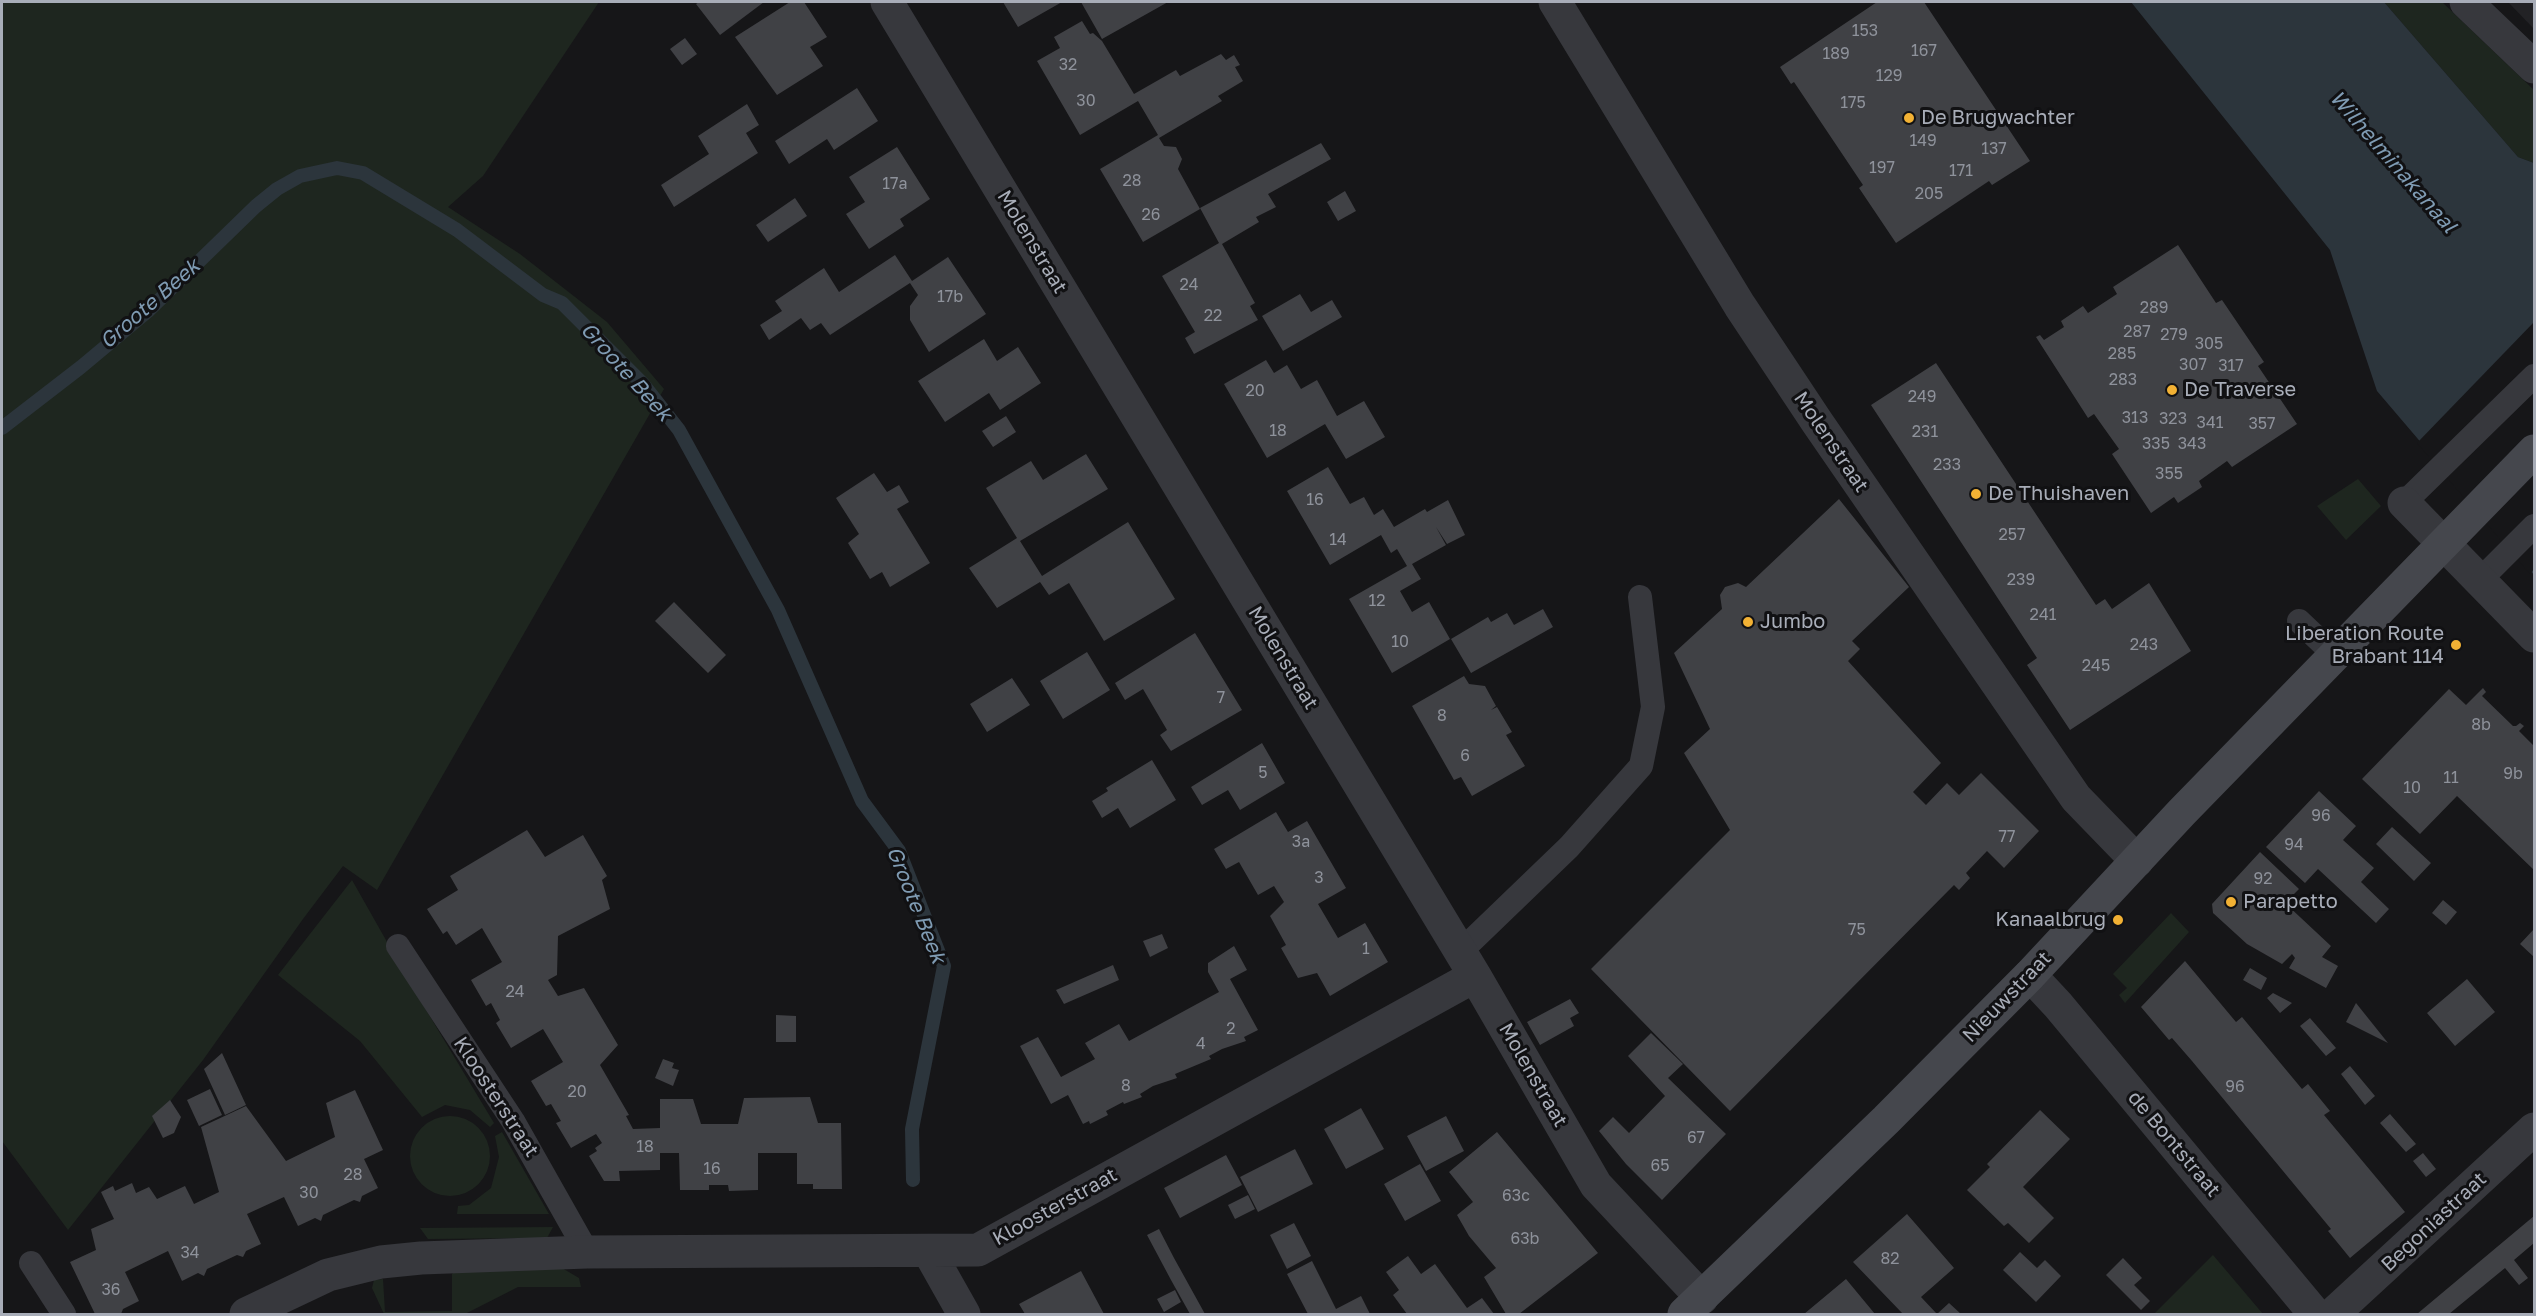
<!DOCTYPE html>
<html>
<head>
<meta charset="utf-8">
<style>
	body { margin:0 }
	#map { position:relative; width:2536px; height:1316px; overflow:hidden; background:#161618; font-family:"Golos Text",sans-serif }
	canvas { display:block }
	.frame { position:absolute; inset:0; border:3px solid #a8adb8; pointer-events:none }
</style>
</head>
<body>
<div id="map">
<canvas width="2536" height="1316"></canvas>
<div class="frame"></div>
</div>
<script>
const g = document.querySelector('canvas').getContext('2d');
g.lineJoin = 'round';
function fillPath(path, color) {
  g.fillStyle = color;
  g.fill(path, 'evenodd');
}
function poly(rows) {
  const path = new Path2D();
  for (const r of rows) {
    if (r.length === 3) {
      path.moveTo(r[0] + r[2], r[1]);
      path.arc(r[0], r[1], r[2], 0, 2 * Math.PI);
      continue;
    }
    path.moveTo(r[0], r[1]);
    for (let i = 2; i < r.length; i += 2) path.lineTo(r[i], r[i + 1]);
  }
  return path;
}
function trace(path, color, width, dash) {
  g.strokeStyle = color;
  g.lineWidth = width;
  g.lineCap = dash ? 'butt' : 'round';
  g.setLineDash(dash || []);
  g.stroke(path);
}
function write(font, color, halo, rows, align = 'center') {
  g.font = font + ' "Golos Text",sans-serif';
  g.lineWidth = 6;
  g.setLineDash([]);
  g.textBaseline = 'middle';
  g.strokeStyle = halo;
  g.fillStyle = color;
  for (const [text, x, y, turn = 0] of rows) {
    g.save();
    g.translate(x, y);
    g.rotate((+turn || 0) * Math.PI / 180);
    g.textAlign = isNaN(turn) ? turn : align;
    if (halo) g.strokeText(text, 0, 0);
    g.fillText(text, 0, 0);
    g.restore();
  }
}
fillPath(poly([
	[2508,2,2534,2,2534,29]
]), '#222225');
fillPath(poly([
	[2,2,599,2,483,176,448,207,520,254,607,322,664,389,377,890,343,866,303,919,203,1060,68,1230,2,1141],
	[2384,2,2442,2,2534,90,2534,163,2518,157],
	[2358,479,2381,506,2346,540,2317,506],
	[352,880,417,995,494,1123,490,1127,470,1110,445,1105,422,1117,360,1041,278,975],
	[2171,913,2189,932,2125,1003,2119,995,2127,988,2113,974],
	[450,1156,40],
	[502,1132,549,1214,457,1214,458,1206,469,1205,491,1188,499,1157,495,1136],
	[553,1227,547,1238,540,1238,428,1239,420,1228],
	[2213,1255,2263,1314,2154,1314],
	[562,1268,579,1278,581,1287,518,1287,465,1314,384,1314,372,1288,374,1280,383,1279,385,1312,452,1311,452,1274,456,1270]
]), '#1e261f');
fillPath(poly([
	[2131,2,2384,2,2518,157,2534,163,2534,575,2377,391,2330,250]
]), '#2c353c');
fillPath(poly([
	[2534,322,2534,569,2530,574,2417,443]
]), '#161618');
trace(poly([
	[2,428,81,367,148,311,256,206,277,189,300,176,337,168,363,173,457,230,543,295,562,303,643,384,679,430,778,610,862,801,899,851,944,966,912,1129,913,1180]
]), '#2c353c', 14);
fillPath(poly([
	[699,2,764,2,720,35,696,4],
	[790,2,804,2,827,37,810,47,823,66,777,95,735,37],
	[1003,2,1062,2,1018,27],
	[1081,2,1168,2,1102,39],
	[1877,2,1924,2,2030,161,1992,185,1989,181,1896,243,1859,188,1863,185,1794,82,1791,84,1780,67],
	[1082,21,1090,34,1093,33,1102,41,1134,94,1176,70,1180,76,1221,54,1226,60,1234,55,1240,65,1235,67,1243,81,1218,96,1222,101,1159,138,1164,146,1176,147,1182,159,1178,169,1200,209,1143,242,1100,169,1158,135,1138,101,1080,135,1037,61,1060,48,1054,37],
	[685,38,697,54,682,65,670,49],
	[857,88,878,121,834,150,827,139,789,164,775,141],
	[747,104,759,125,746,133,758,153,674,207,661,185,709,154,698,136],
	[1321,143,1331,159,1268,194,1276,207,1256,217,1259,222,1222,244,1255,303,1250,306,1258,320,1194,354,1185,338,1195,332,1162,276,1219,243,1200,208],
	[897,147,930,199,900,219,904,226,869,249,846,214,865,202,849,177],
	[1345,191,1356,211,1338,221,1327,202],
	[795,198,807,216,768,242,756,225],
	[2178,245,2216,303,2222,300,2264,362,2258,366,2297,424,2232,467,2227,461,2199,481,2202,487,2178,503,2174,497,2151,513,2112,454,2119,449,2094,414,2088,418,2036,337,2040,335,2044,340,2064,327,2061,321,2083,306,2088,313,2117,294,2113,287],
	[895,255,912,281,948,257,986,314,929,352,910,320,910,306,918,295,910,283,830,335,821,323,810,330,801,318,769,340,760,325,782,311,775,301,824,268,839,292],
	[1300,294,1311,312,1332,300,1342,317,1283,351,1262,316],
	[984,339,997,361,1018,347,1041,383,1000,410,989,393,945,422,918,381],
	[1266,360,1274,373,1287,365,1301,389,1317,380,1337,416,1364,401,1385,437,1346,459,1325,424,1267,458,1224,384],
	[1936,363,2096,605,2105,599,2112,609,2149,583,2191,651,2070,730,2027,665,2037,658,1871,405],
	[1006,416,1016,432,993,447,982,431],
	[1086,454,1108,489,1020,541,1042,576,1128,522,1175,599,1104,641,1069,583,1049,595,1040,582,997,608,969,568,1017,538,986,488,1031,461,1043,480],
	[1328,467,1350,504,1364,497,1374,515,1383,509,1394,527,1425,509,1427,512,1448,500,1465,535,1447,544,1436,527,1446,545,1412,564,1421,579,1400,591,1412,612,1429,602,1450,639,1392,673,1349,599,1407,566,1397,549,1391,553,1381,535,1330,565,1287,491],
	[874,473,887,492,899,485,909,502,897,509,930,563,890,587,882,572,870,579,848,543,859,534,836,498],
	[1839,499,1909,587,1852,641,1860,649,1848,661,1941,763,1913,792,1926,805,1947,783,1959,795,1981,773,2039,831,2004,868,1987,851,1966,873,1970,878,1959,890,1954,885,1730,1111,1591,969,1730,830,1684,753,1710,729,1674,653,1722,609,1720,595,1725,587,1738,583,1746,587],
	[674,602,726,655,708,673,655,621],
	[1543,609,1553,627,1471,673,1451,639,1488,617,1491,622,1507,613,1514,625],
	[1195,633,1242,710,1171,751,1160,735,1167,730,1143,689,1125,700,1115,683],
	[1087,652,1110,690,1063,719,1040,681],
	[1464,676,1469,684,1485,686,1496,706,1491,710,1497,707,1512,732,1506,735,1525,766,1472,796,1461,777,1454,780,1412,706],
	[1012,678,1030,705,987,732,970,704],
	[2483,688,2486,692,2482,696,2513,726,2516,726,2520,723,2524,726,2519,731,2534,746,2534,870,2457,796,2420,834,2362,779,2449,689,2466,705],
	[1262,743,1285,783,1240,810,1228,790,1202,805,1191,787],
	[1152,760,1176,800,1130,828,1118,808,1102,818,1092,801,1108,791,1106,788],
	[2319,791,2356,826,2343,840,2374,868,2361,882,2389,909,2376,923,2318,869,2305,883,2266,847],
	[1276,812,1288,832,1307,821,1346,888,1318,904,1338,938,1365,923,1388,962,1330,996,1317,973,1298,978,1281,948,1286,945,1270,916,1284,902,1274,886,1258,895,1239,862,1226,869,1214,849],
	[2392,827,2431,863,2414,881,2376,844],
	[527,830,545,857,583,835,607,876,602,880,610,909,558,936,557,975,548,980,558,996,584,988,618,1045,600,1065,629,1115,626,1116,633,1129,660,1128,660,1099,693,1099,701,1124,738,1124,744,1098,810,1097,818,1123,841,1123,842,1189,813,1189,813,1184,797,1184,797,1153,758,1153,758,1190,729,1191,728,1185,709,1185,709,1190,680,1190,679,1153,660,1153,660,1170,619,1171,620,1181,604,1181,589,1156,597,1151,595,1148,602,1143,596,1134,571,1148,556,1123,561,1121,551,1104,546,1106,531,1081,563,1062,543,1029,511,1048,496,1023,500,1020,491,1003,486,1006,471,980,502,962,482,928,456,945,447,931,443,934,427,909,458,890,450,876],
	[2260,852,2299,889,2285,903,2331,946,2322,957,2338,966,2326,988,2289,968,2295,958,2292,954,2282,964,2247,944,2213,913,2212,904],
	[2443,900,2457,912,2446,925,2432,913],
	[2534,929,2534,957,2520,944],
	[1162,934,1168,948,1150,957,1143,941],
	[1234,946,1247,970,1230,979,1258,1030,1244,1037,1246,1041,1222,1049,1209,1056,1211,1059,1175,1074,1177,1078,1153,1086,1140,1094,1142,1097,1124,1104,1123,1102,1106,1111,1108,1115,1090,1124,1089,1121,1083,1124,1068,1095,1051,1104,1020,1046,1038,1037,1061,1077,1095,1059,1085,1043,1119,1024,1129,1041,1219,992,1208,972,1208,963],
	[2185,961,2236,1022,2242,1017,2302,1089,2308,1084,2330,1111,2324,1115,2405,1212,2350,1258,2328,1231,2331,1229,2192,1061,2172,1038,2169,1040,2141,1007],
	[1113,965,1119,980,1064,1004,1056,990],
	[2250,968,2267,978,2261,990,2243,980],
	[2467,979,2495,1012,2455,1046,2427,1013],
	[2273,993,2292,1003,2280,1013,2267,998],
	[1570,999,1579,1013,1570,1018,1574,1026,1540,1045,1527,1022],
	[2356,1003,2388,1043,2346,1022],
	[776,1015,796,1016,796,1042,776,1042],
	[2310,1018,2336,1048,2326,1056,2300,1026],
	[1651,1033,1683,1064,1668,1078,1726,1134,1662,1200,1626,1164,1599,1131,1613,1117,1629,1133,1665,1096,1628,1056],
	[222,1053,246,1105,225,1115,204,1069],
	[663,1059,674,1063,672,1068,679,1070,673,1086,655,1078],
	[2350,1066,2375,1096,2365,1105,2341,1074],
	[210,1089,222,1115,199,1126,187,1100],
	[355,1090,383,1150,364,1159,378,1188,362,1196,360,1202,354,1200,323,1215,321,1221,315,1218,298,1226,284,1197,247,1214,261,1244,246,1251,243,1257,237,1255,207,1269,204,1276,198,1273,182,1281,168,1251,125,1272,139,1301,123,1309,121,1314,95,1314,70,1262,96,1250,91,1229,114,1219,101,1192,113,1186,115,1191,132,1183,136,1193,149,1187,157,1199,185,1186,194,1204,219,1192,201,1127,246,1106,286,1161,335,1137,326,1103],
	[170,1100,181,1117,174,1133,163,1138,152,1116],
	[1361,1108,1384,1149,1346,1169,1324,1129],
	[2040,1110,2070,1139,2023,1187,2054,1218,2029,1243,2008,1223,2004,1226,1967,1190,1990,1167,1987,1164],
	[2390,1114,2416,1144,2406,1152,2380,1123],
	[1446,1116,1464,1151,1426,1171,1407,1136],
	[1497,1132,1598,1253,1519,1314,1506,1314,1484,1277,1496,1268,1469,1236,1457,1215,1473,1202,1449,1172],
	[1295,1149,1313,1184,1258,1212,1240,1177],
	[2423,1153,2436,1169,2426,1177,2413,1161],
	[1226,1155,1242,1185,1180,1218,1164,1188],
	[1420,1164,1441,1201,1405,1221,1384,1184],
	[1248,1195,1255,1209,1235,1219,1228,1205],
	[1907,1214,1954,1268,1921,1297,1937,1314,1949,1303,1961,1314,1903,1314,1853,1262],
	[2534,1216,2534,1243,2514,1260,2528,1278,2519,1285,2505,1268,2449,1314,2417,1314],
	[1294,1223,1311,1256,1287,1269,1270,1235],
	[1159,1229,1174,1258,1205,1314,1190,1314,1171,1280,1147,1235],
	[2020,1252,2037,1268,2045,1260,2061,1276,2036,1302,2003,1270],
	[1408,1256,1421,1274,1435,1264,1467,1308,1482,1298,1494,1314,1407,1314,1393,1295,1399,1290,1386,1272],
	[2123,1258,2142,1278,2134,1285,2150,1301,2141,1310,2106,1275],
	[1312,1261,1336,1309,1361,1296,1370,1314,1308,1314,1287,1274],
	[1081,1271,1104,1314,1025,1314,1019,1304],
	[1846,1279,1875,1314,1804,1314],
	[1175,1290,1181,1302,1164,1312,1157,1299]
]), '#404145');
trace(poly([
	[2404,503,2534,376],
	[2479,581,2534,526],
	[2299,621,2336,656],
	[398,946,513,1121,587,1252],
	[1460,952,1569,847,1641,766,1653,707,1640,597],
	[31,1263,64,1314]
]), '#37383d', 24);
trace(poly([
	[887,2,1475,976,1596,1185,1702,1298],
	[1555,2,1740,306,1817,422,2076,798,2137,861],
	[2466,2,2534,67],
	[2404,503,2534,636],
	[2030,975,2058,1005,2315,1314],
	[929,1252,964,1314],
	[246,1314,328,1275,381,1262,421,1258,587,1252,978,1250,1475,976],
	[2333,1314,2534,1129]
]), '#37383d', 33);
trace(poly([
	[1684,1314,1886,1120,2030,975,2182,812,2534,451]
]), '#45474d', 33);
for (const [x, y, r, color] of [
	[1909,118,6,"#f2b134"],
	[2172,390,6,"#f2b134"],
	[1976,494,6,"#f2b134"],
	[1748,622,6,"#f2b134"],
	[2456,645,6,"#f2b134"],
	[2231,902,6,"#f2b134"],
	[2118,920,6,"#f2b134"]
]) {
  const dot = new Path2D();
  dot.arc(x, y, r, 0, 2 * Math.PI);
  g.fillStyle = color;
  g.fill(dot);
  trace(dot, '#111113', 2);
}
write('16px', '#8e929b', null, [
	["153",1865,31],
	["167",1924,51],
	["189",1836,54],
	["32",1068,65],
	["129",1889,76],
	["30",1086,101],
	["175",1853,103],
	["149",1923,141],
	["137",1994,149],
	["197",1882,168],
	["171",1961,171],
	["28",1132,181],
	["17a",895,184],
	["205",1929,194],
	["26",1151,215],
	["24",1189,285],
	["17b",950,297],
	["289",2154,308],
	["22",1213,316],
	["287",2137,332],
	["279",2174,335],
	["305",2209,344],
	["285",2122,354],
	["307",2193,365],
	["317",2231,366],
	["283",2123,380],
	["20",1255,391],
	["249",1922,397],
	["313",2135,418],
	["323",2173,419],
	["341",2210,423],
	["357",2262,424],
	["18",1278,431],
	["231",1925,432],
	["335",2156,444],
	["343",2192,444],
	["233",1947,465],
	["355",2169,474],
	["16",1315,500],
	["257",2012,535],
	["14",1338,540],
	["239",2021,580],
	["12",1377,601],
	["241",2043,615],
	["10",1400,642],
	["243",2144,645],
	["245",2096,666],
	["7",1221,698],
	["8",1442,716],
	["8b",2481,725],
	["6",1465,756],
	["5",1263,773],
	["9b",2513,774],
	["11",2451,778],
	["10",2412,788],
	["96",2321,816],
	["77",2007,837],
	["3a",1301,842],
	["94",2294,845],
	["3",1319,878],
	["92",2263,879],
	["75",1857,930],
	["1",1366,949],
	["24",515,992],
	["2",1231,1029],
	["4",1201,1044],
	["8",1126,1086],
	["96",2235,1087],
	["20",577,1092],
	["67",1696,1138],
	["18",645,1147],
	["65",1660,1166],
	["16",712,1169],
	["28",353,1175],
	["30",309,1193],
	["63c",1516,1196],
	["63b",1525,1239],
	["34",190,1253],
	["82",1890,1259],
	["36",111,1290]
]);
write('20px', '#a8adb8', '#111113', [
	["De Brugwachter",1921,118],
	["De Traverse",2184,390],
	["De Thuishaven",1988,494],
	["Jumbo",1760,622],
	["Liberation Route",2444,634,"right"],
	["Brabant 114",2444,657,"right"],
	["Parapetto",2243,902],
	["Kanaalbrug",2106,920,"right"]
], 'left');
write('20px', '#a8adb8', '#111113', [
	["Molenstraat",1032,242,59],
	["Molenstraat",1831,442,56],
	["Molenstraat",1283,658,59],
	["Nieuwstraat",2007,997,-46],
	["Molenstraat",1533,1075,60],
	["Kloosterstraat",496,1097,57],
	["de Bontstraat",2174,1144,50],
	["Kloosterstraat",1055,1207,-29],
	["Begoniastraat",2434,1222,-43]
]);
write('italic 21px', '#7f9bb3', '#111113', [
	["Wilhelminakanaal",2393,162,49],
	["Groote Beek",150,304,-41],
	["Groote Beek",626,372,48],
	["Groote Beek",916,905,68]
]);
</script>
</body>
</html>
